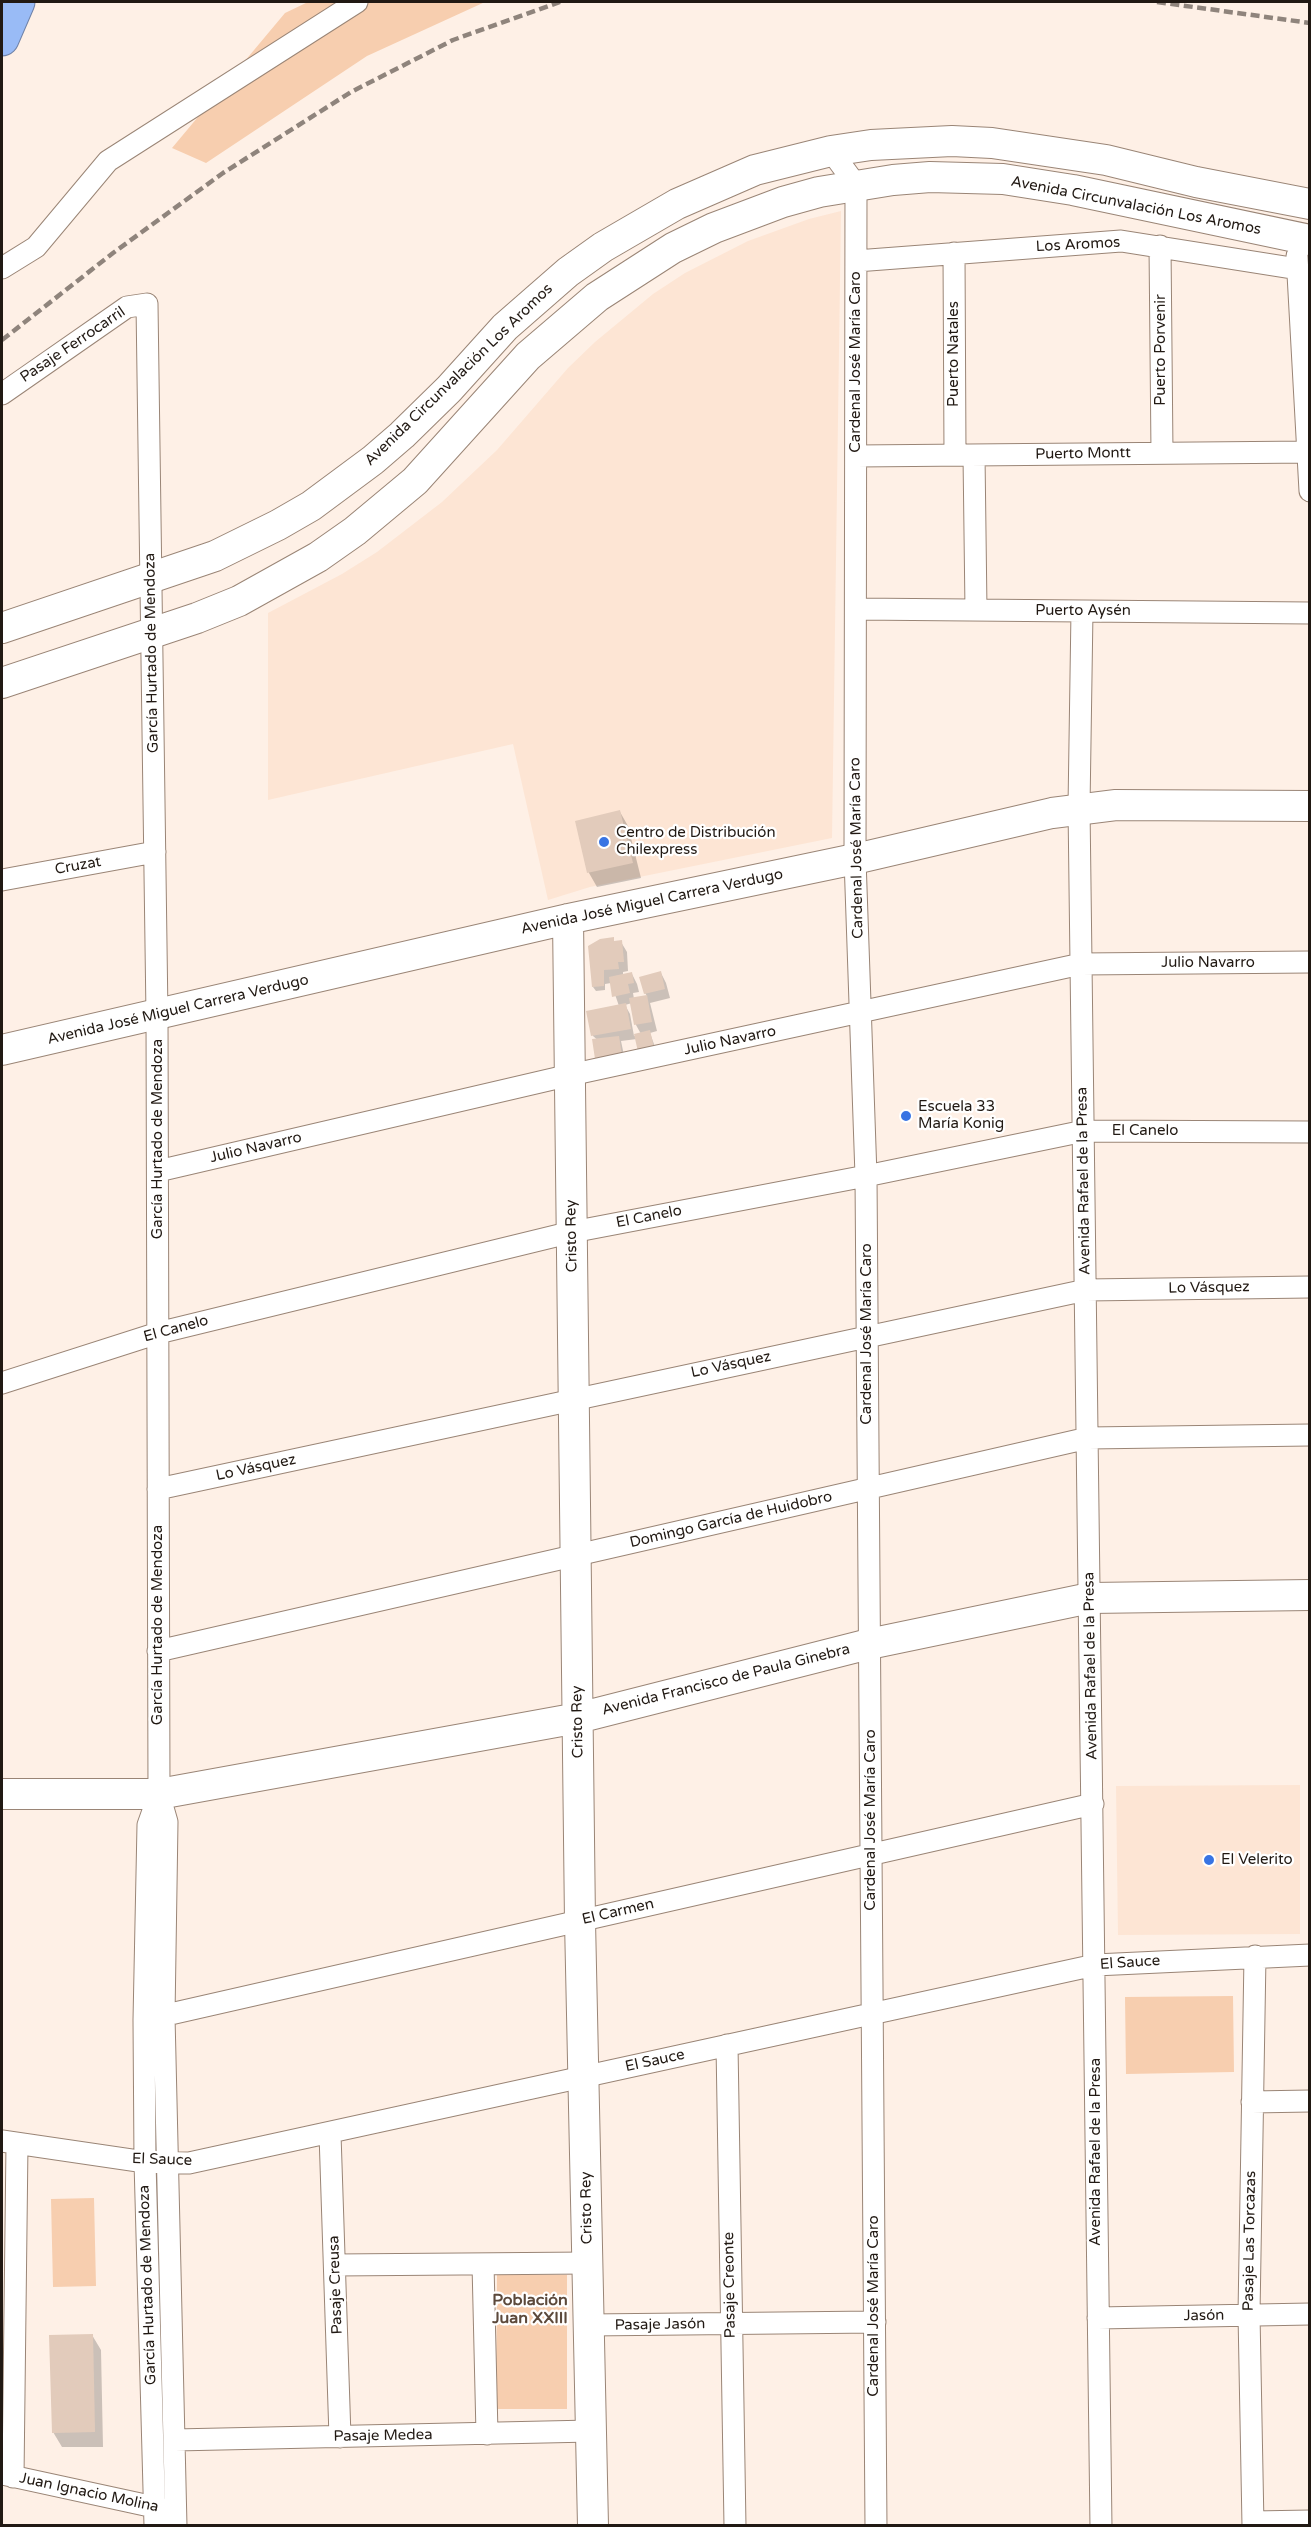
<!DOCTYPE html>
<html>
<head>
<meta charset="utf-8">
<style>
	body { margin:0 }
	#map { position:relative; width:1311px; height:2527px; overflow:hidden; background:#fef0e6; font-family:"Varela Round",sans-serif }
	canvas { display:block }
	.frame { position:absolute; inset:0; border:3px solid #211913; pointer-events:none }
</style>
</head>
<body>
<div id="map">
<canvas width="1311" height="2527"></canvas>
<div class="frame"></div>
</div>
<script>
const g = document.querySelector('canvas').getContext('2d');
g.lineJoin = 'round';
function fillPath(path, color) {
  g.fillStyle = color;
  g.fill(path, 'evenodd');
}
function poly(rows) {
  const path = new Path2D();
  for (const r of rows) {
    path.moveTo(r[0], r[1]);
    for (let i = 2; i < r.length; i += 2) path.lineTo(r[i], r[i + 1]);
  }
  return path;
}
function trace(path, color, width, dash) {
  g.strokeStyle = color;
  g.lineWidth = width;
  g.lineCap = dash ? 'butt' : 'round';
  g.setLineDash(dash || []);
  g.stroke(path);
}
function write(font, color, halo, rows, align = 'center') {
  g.font = font + ' "Varela Round",sans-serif';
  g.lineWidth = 4.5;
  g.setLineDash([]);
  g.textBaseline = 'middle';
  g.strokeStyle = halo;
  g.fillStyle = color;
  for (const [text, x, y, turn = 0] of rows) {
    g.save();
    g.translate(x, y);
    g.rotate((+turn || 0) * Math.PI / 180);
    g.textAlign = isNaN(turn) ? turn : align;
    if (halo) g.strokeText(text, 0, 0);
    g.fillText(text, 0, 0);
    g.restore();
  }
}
fillPath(poly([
	[841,211,832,838,590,887,548,900,513,744,268,800,268,613,342,574,377,552,442,502,497,450,568,368,595,342,653,294,685,273,748,241,809,219],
	[1300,1785,1300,1934,1118,1935,1116,1786]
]), '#fde5d4');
fillPath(poly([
	[308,2,485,2,367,56,206,163,172,148,285,13],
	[1233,1996,1234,2072,1126,2074,1125,1997],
	[94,2198,96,2286,53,2287,51,2199],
	[497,2275,567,2275,567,2409,496,2409]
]), '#f7ceaf');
fillPath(poly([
	[620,812,628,826,641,878,597,887,589,873,577,822],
	[615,942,621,942,627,952,628,971,623,972,623,975,632,974,637,984,639,992,633,993,634,999,647,996,645,993,661,973,666,983,670,998,650,1003,657,1031,650,1033,659,1058,637,1039,621,1041,626,1065,593,1036,588,1012,619,1006,611,983,605,984,605,990,596,991,593,987],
	[632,1003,636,1025,641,1034,634,1036,630,1014,625,1005],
	[92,2335,101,2350,103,2447,62,2447,53,2432]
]), '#0003');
fillPath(poly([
	[620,810,633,863,587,873,575,821],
	[614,937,614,941,622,940,624,962,618,962,619,969,604,970,604,986,592,987,588,946,600,939],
	[661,971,665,989,644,994,639,977],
	[632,972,634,983,628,984,630,993,612,997,609,977],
	[647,995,652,1022,634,1025,629,998],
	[626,1003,631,1029,591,1036,586,1011],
	[650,1030,654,1048,638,1052,634,1034],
	[619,1036,622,1056,595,1059,592,1039],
	[93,2334,95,2432,52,2433,49,2335]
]), '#e2cbbb');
const street = poly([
	[831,151,856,185,855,859,866,1176,876,2526],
	[1160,246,1162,453],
	[954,253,955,455],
	[1297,256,1310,491],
	[856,261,1121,241,1298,269],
	[2,268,36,247,108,161,357,2],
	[2,394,127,307,147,304,157,1015,159,1794,167,1822,164,2016,176,2526],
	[974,455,976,610],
	[856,456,1310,452],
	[856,609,1310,613],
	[1082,611,1079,807,1101,2526],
	[2,880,155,852],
	[158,1171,570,1075,1081,964,1310,962],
	[2,1383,158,1333,572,1232,866,1176,1084,1131,1310,1132],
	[158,1489,1086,1290,1310,1287],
	[158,1651,1088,1438,1310,1435],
	[144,2020,1093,1804],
	[727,2045,735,2526],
	[1252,2102,1310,2101],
	[330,2134,340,2437],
	[2,2141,145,2162,189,2163,1095,1965,1310,1955],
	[483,2264,487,2434],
	[335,2265,588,2263],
	[1098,2318,1310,2314],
	[589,2325,875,2322],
	[175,2440,591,2431],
	[2,2474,168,2510],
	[13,2477,17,2144],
	[1253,2522,1310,2521],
	[155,2526,145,2162,144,2020,148,1825,159,1794],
	[1253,2526,1249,2314,1255,1956]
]);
const secondary = poly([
	[2,628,215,556,278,525,311,506,373,460,402,435,449,389,505,327,568,272,603,247,677,204,755,170,831,151,871,145,952,141,992,143,1106,160,1196,182,1310,204],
	[2,683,197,618,239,601,318,557,355,531,415,481,528,356,597,297,673,248,714,228,783,202,819,192,893,180,930,177,1003,179,1073,190,1310,240],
	[568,919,580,1921,593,2526],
	[2,1050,568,919,855,859,1052,813,1116,805,1310,806],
	[2,1794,159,1794,578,1718,869,1644,1090,1598,1310,1595]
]);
const highway = poly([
	[2,39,18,2]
]);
trace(street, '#9a8576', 23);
trace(secondary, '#9a8576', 32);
trace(highway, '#6f82a7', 35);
trace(street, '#fff', 21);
trace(secondary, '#fff', 30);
trace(highway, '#99bbf6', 33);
trace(poly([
	[1157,2,1310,23],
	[2,340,113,253,223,173,351,92,453,40,560,2]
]), '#8f847c', 4.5, [9, 4.5]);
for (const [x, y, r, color] of [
	[604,842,6,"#3874e3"],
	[906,1116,6,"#3874e3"],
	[1209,1860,6,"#3874e3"]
]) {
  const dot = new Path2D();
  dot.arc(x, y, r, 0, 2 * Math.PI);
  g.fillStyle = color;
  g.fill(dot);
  trace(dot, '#fff', 2);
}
write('15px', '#211913', '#fff', [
	["Avenida Circunvalación Los Aromos",1136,206,11],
	["Los Aromos",1078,245,-3],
	["Pasaje Ferrocarril",73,345,-34],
	["Puerto Porvenir",1161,350,-90],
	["Puerto Natales",954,354,-90],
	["Cardenal José María Caro",856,362,-90],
	["Avenida Circunvalación Los Aromos",459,375,-44],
	["Puerto Montt",1083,454,-1],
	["Puerto Aysén",1083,611],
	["García Hurtado de Mendoza",152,653,-91],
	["Cardenal José María Caro",857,848,-91],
	["Cruzat",78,866,-10],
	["Avenida José Miguel Carrera Verdugo",652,902,-12],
	["Julio Navarro",1208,963],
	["Avenida José Miguel Carrera Verdugo",178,1010,-13],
	["Julio Navarro",730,1041,-12],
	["El Canelo",1145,1131],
	["García Hurtado de Mendoza",158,1139,-90],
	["Julio Navarro",256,1148,-13],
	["Avenida Rafael de la Presa",1084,1181,-91],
	["El Canelo",649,1217,-11],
	["Cristo Rey",572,1236,-91],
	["Lo Vásquez",1209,1288,-1],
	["El Canelo",176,1329,-15],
	["Cardenal José María Caro",867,1334,-90],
	["Lo Vásquez",731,1365,-12],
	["Lo Vásquez",256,1468,-12],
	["Domingo García de Huidobro",731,1520,-13],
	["García Hurtado de Mendoza",158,1625,-90],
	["Avenida Rafael de la Presa",1091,1666,-91],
	["Avenida Francisco de Paula Ginebra",726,1680,-14],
	["Cristo Rey",578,1722,-91],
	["Cardenal José María Caro",871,1820,-90],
	["El Carmen",618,1912,-13],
	["El Sauce",1130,1963,-4],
	["El Sauce",655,2061,-12],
	["Avenida Rafael de la Presa",1096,2152,-90],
	["El Sauce",162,2160,2],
	["Cristo Rey",587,2208,-91],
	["Pasaje Las Torcazas",1250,2241,-89],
	["García Hurtado de Mendoza",148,2285,-92],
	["Pasaje Creusa",336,2285,-92],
	["Pasaje Creonte",730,2285,-91],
	["Cardenal José María Caro",874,2306,-90],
	["Jasón",1204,2316,-1],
	["Pasaje Jasón",660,2325,-1],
	["Pasaje Medea",383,2436,-1],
	["Juan Ignacio Molina",89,2493,12]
]);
write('15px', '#211913', '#fff', [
	["Centro de Distribución",616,833],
	["Chilexpress",616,850],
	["Escuela 33",918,1107],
	["María Konig",918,1124],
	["El Velerito",1221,1860]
], 'left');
write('bold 16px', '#5c493b', '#fff', [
	["Población",530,2301],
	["Juan XXIII",530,2319]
]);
</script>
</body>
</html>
